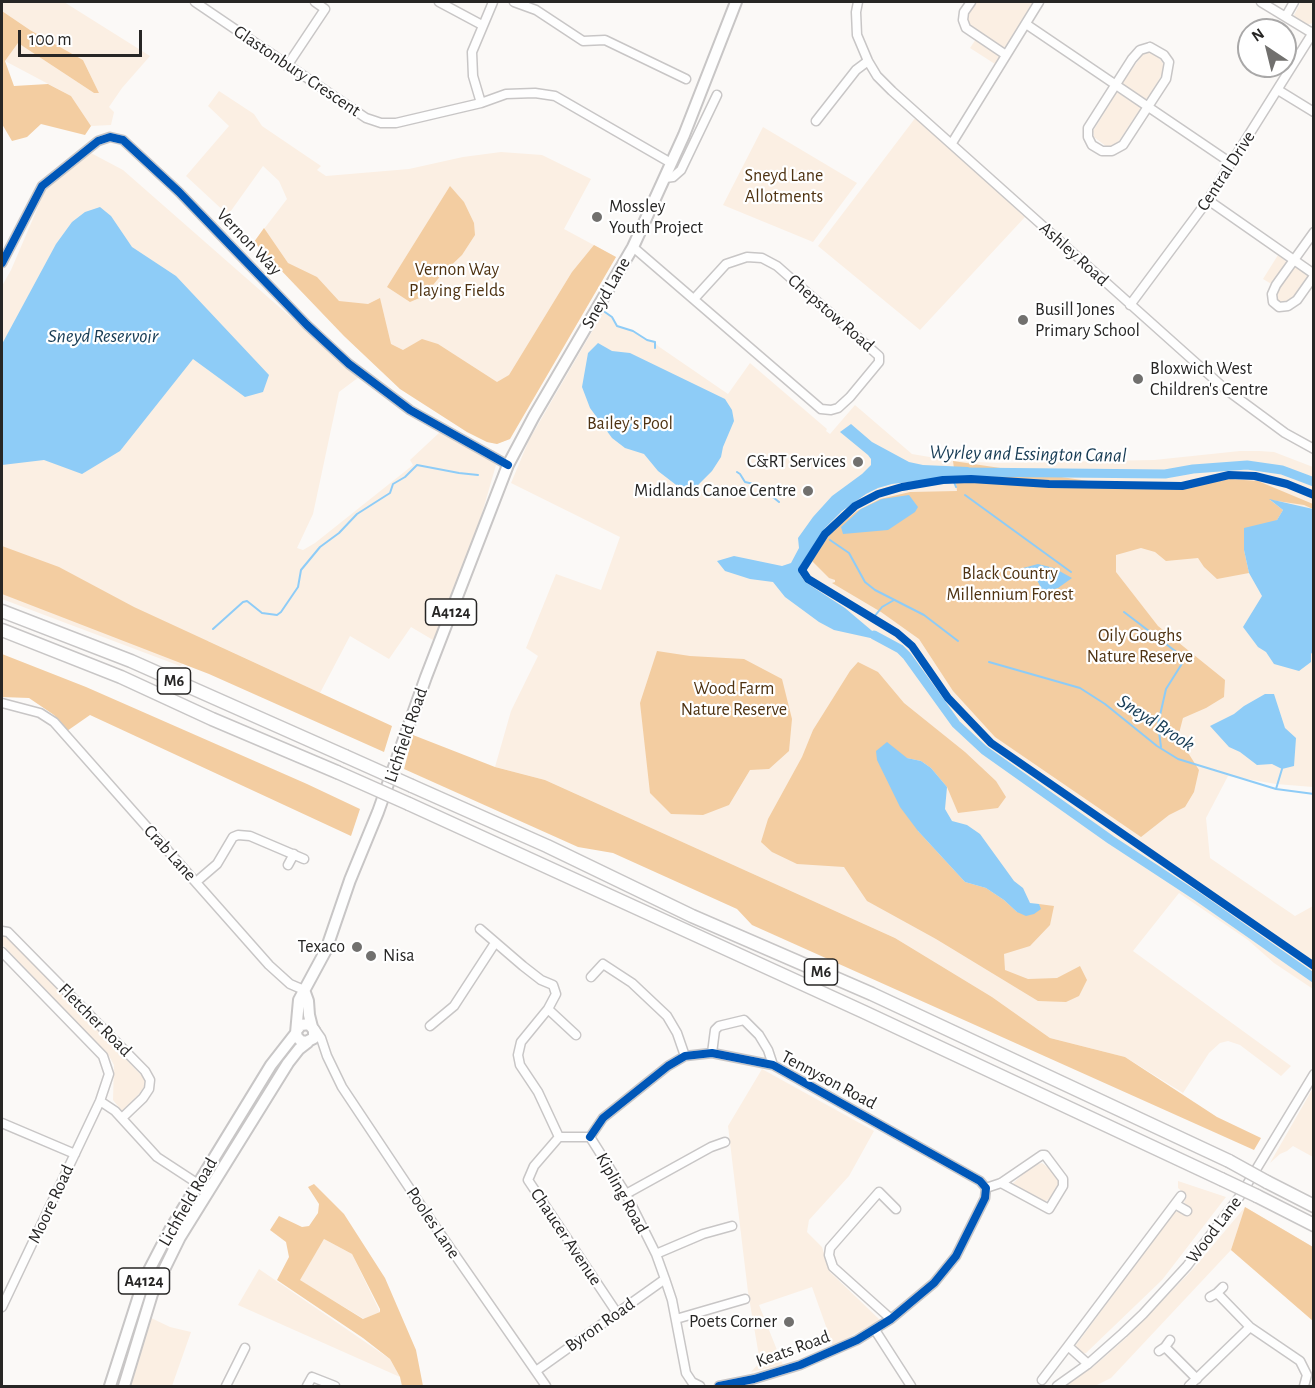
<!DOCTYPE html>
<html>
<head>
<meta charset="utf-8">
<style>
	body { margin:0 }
	#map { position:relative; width:1315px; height:1388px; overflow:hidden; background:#fbf9f7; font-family:"Alegreya Sans",sans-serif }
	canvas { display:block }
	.frame { position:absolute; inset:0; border:3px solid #272625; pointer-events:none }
	.north { position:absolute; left:1237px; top:18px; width:60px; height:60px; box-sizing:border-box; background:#fff; border:2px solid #a9a8a8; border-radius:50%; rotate:325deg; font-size:16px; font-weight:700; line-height:24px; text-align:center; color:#272625 }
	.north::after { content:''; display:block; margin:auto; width:21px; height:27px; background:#71706e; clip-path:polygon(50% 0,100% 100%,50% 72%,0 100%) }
	.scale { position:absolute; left:18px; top:30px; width:124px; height:27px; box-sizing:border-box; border:3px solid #272625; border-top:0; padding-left:8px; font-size:18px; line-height:21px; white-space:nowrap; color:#272625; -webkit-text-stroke:4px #fff; paint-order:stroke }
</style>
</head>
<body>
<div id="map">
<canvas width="1315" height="1388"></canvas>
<div class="frame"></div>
<div class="north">N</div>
<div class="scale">100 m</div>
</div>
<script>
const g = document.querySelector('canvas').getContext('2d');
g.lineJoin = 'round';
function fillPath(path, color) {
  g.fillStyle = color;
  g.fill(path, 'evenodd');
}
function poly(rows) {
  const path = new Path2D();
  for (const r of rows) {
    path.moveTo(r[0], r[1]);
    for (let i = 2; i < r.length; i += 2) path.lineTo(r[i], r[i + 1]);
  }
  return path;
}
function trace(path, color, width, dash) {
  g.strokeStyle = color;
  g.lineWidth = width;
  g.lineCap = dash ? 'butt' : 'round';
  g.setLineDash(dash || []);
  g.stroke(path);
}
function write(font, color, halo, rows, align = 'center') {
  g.font = font + ' "Alegreya Sans",sans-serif';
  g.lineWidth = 4.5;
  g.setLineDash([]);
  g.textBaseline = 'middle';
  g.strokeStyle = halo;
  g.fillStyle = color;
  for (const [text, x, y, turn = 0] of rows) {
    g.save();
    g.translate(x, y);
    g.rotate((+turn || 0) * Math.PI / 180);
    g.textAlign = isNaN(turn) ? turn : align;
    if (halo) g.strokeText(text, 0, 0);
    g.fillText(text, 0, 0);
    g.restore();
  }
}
fillPath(poly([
	[2,2,64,2,150,56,122,88,109,107,114,112,111,125,91,126,71,96,5,61,18,43,94,93,99,93,83,60,30,30,2,11],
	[976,2,1034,2,1006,47,1002,48,968,23,966,19,968,14],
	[1301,2,1313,2,1313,23,1306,25,1295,18,1294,15],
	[976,39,1000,56,995,64,970,48],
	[1148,52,1156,54,1165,66,1164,71,1149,97,1145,100,1122,83,1143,54],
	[219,91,254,114,262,126,321,166,317,170,326,176,409,169,463,157,501,152,542,155,591,179,564,229,616,257,510,439,497,444,487,442,467,432,400,389,344,336,254,242,287,199,279,181,263,166,228,215,186,176,229,126,208,106],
	[1117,92,1141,108,1117,144,1111,147,1107,147,1094,137,1093,131],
	[916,117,1025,217,920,330,818,246],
	[763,127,857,183,813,242,723,205],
	[89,152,123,170,359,377,339,392,313,514,297,548,303,550,315,543,413,465,410,460,440,432,489,458,496,465,467,565,433,640,411,627,389,659,350,636,320,693,208,641,180,666,2,599,2,286,11,270,47,186],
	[1278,255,1288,263,1273,285,1263,279],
	[1295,266,1310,276,1292,301,1280,304,1276,298,1277,291],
	[602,310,612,317,617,326,633,331,646,340,655,342,658,346,728,394,750,363,827,429,826,431,830,434,855,405,912,454,953,461,997,463,1154,460,1240,451,1259,451,1274,452,1313,467,1313,787,1276,784,1228,776,1206,818,1210,858,1295,916,1313,906,1313,989,1274,963,1248,940,1179,893,1133,951,1291,1066,1281,1076,1240,1045,1228,1041,1220,1043,1209,1053,1183,1093,1125,1057,1050,1038,992,997,895,938,545,780,495,767,511,711,538,656,526,648,556,574,601,590,620,537,511,483,529,440,601,316],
	[3,936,11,940,144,1078,146,1084,139,1094,122,1111,113,1100,114,1065,109,1056,2,944],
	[762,1069,874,1131,849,1176,809,1220,807,1232,822,1247,830,1272,880,1320,833,1346,812,1287,759,1305,783,1365,751,1372,760,1362,748,1292,728,1126],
	[1313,1088,1313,1157,1293,1146,1287,1151,1280,1154,1270,1163],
	[1042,1163,1054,1172,1060,1182,1050,1199,1044,1202,1011,1185,1032,1166],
	[1178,1181,1226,1197,1162,1280,1086,1353,1081,1354,1077,1350,1076,1345,1174,1212,1189,1210,1184,1202,1187,1196,1178,1188],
	[1245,1207,1313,1247,1313,1321,1231,1250,1111,1378,1095,1386,1064,1386,1093,1367,1126,1338,1194,1268],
	[324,1239,352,1254,380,1312,364,1319,299,1280],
	[259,1269,390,1359,400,1377,238,1305],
	[149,1317,170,1327,191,1332,172,1386,128,1386]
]), '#fbefe3');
fillPath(poly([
	[2,11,30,30,83,60,99,93,94,93,18,43,5,61,14,86,48,84,71,96,91,126,85,135,41,124,27,137,12,141,2,124],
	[450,186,464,202,474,223,475,235,462,255,442,274,424,296,410,302,387,287],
	[264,228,288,263,317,277,339,301,368,304,380,298,391,344,403,350,422,339,438,344,497,382,509,375,572,272,594,245,616,257,510,439,497,444,487,442,467,432,400,389,344,336,254,242],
	[953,461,1129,487,1179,489,1230,479,1258,481,1313,504,1313,509,1304,505,1270,500,1283,510,1277,520,1244,550,1249,573,1217,579,1204,567,1198,558,1166,561,1155,552,1141,548,1116,555,1116,572,1158,626,1225,680,1224,697,1206,708,1183,718,1178,737,1199,770,1194,792,1185,807,1169,815,1141,837,995,737,953,691,919,639,881,612,832,583,835,582,835,580,829,578,812,561,830,534,838,527,857,511,880,499,910,492,957,491],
	[2,546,59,567,134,607,392,726,384,752,209,674,2,594],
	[657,651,690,656,744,659,782,679,792,719,789,751,769,769,750,770,729,805,703,815,671,814,650,793,640,703],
	[2,654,86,687,307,784,360,809,351,836,90,715,67,731,54,715,29,698,2,697],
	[858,662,878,672,904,703,965,752,996,781,1006,797,998,808,958,813,947,787,931,768,921,761,907,758,918,831,965,882,986,888,1004,900,1017,912,1040,909,1039,904,1054,906,1050,925,1030,946,1004,954,1005,970,1028,979,1057,978,1080,966,1087,980,1079,996,1066,1002,1038,1001,936,939,867,901,844,867,797,864,772,852,761,842,768,819,802,757,813,730,850,671],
	[413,735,495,767,545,780,895,938,992,997,1050,1038,1125,1057,1217,1117,1261,1138,1254,1150,752,925,737,909,613,853,578,847,404,769],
	[314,1184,344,1214,385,1278,416,1350,423,1386,402,1386,400,1377,390,1359,363,1338,277,1280,289,1257,286,1242,270,1230,279,1216,302,1227,309,1226,318,1213,319,1204,308,1187],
	[324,1239,352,1254,380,1309,380,1312,363,1319,300,1280],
	[1245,1207,1313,1247,1313,1321,1231,1250]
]), '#f3cda1');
fillPath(poly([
	[100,207,111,216,132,247,176,276,269,375,263,392,245,397,193,359,120,451,82,474,44,460,2,465,2,344,56,244,72,222,85,212],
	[598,343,612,351,630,353,725,399,732,410,734,421,723,447,721,457,712,471,697,486,684,491,658,471,644,454,625,448,612,438,590,408,582,387,588,353],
	[851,424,872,442,909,462,923,465,968,467,974,472,967,478,933,479,892,484,878,488,866,494,842,511,825,528,800,566,799,573,805,582,845,608,884,641,834,630,819,622,785,597,773,582,750,579,725,571,717,561,734,556,782,566,791,563,799,548,798,538,813,517,832,496,862,474,871,465,871,459,868,455,840,432],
	[909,495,918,507,915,512,888,530,843,534,841,527,861,509,882,499],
	[1269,499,1313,509,1313,651,1311,654,1311,662,1299,671,1274,664,1266,652,1258,647,1243,627,1262,596,1249,573,1244,550,1244,528,1277,520,1283,510],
	[1038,564,1054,568,1072,578,1058,588,1043,592,1037,580,1023,568],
	[1265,694,1274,694,1285,728,1296,738,1294,766,1282,769,1272,764,1257,765,1240,752,1229,747,1210,726,1234,714,1244,706],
	[887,742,907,758,921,761,931,768,947,787,945,809,952,821,967,825,980,834,1014,881,1023,888,1030,903,1039,904,1041,909,1034,914,1026,916,1017,912,1004,900,986,888,965,882,918,831,900,807,877,760,876,751]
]), '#8eccf7');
trace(poly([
	[602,310,612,317,617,326,633,331,647,340,655,342,655,348],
	[737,472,740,474,745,482,758,485,779,502],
	[954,482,956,487],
	[965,495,1071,572],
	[830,540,849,553,865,582,875,590,924,615,958,641],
	[1124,612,1183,657,1183,662,1166,689,1158,724,1161,747],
	[874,617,882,607,894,600],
	[213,629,243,602,247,601,262,613,277,615,281,612,298,587,301,570,320,547,339,533,357,514,390,493,393,484,405,477,417,465,459,473,478,475],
	[989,662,1080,688,1105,704,1157,746,1178,759,1276,789,1314,794],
	[1276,789,1282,769]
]), '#8eccf7', 2);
trace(poly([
	[962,472,1165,474,1193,469,1247,465,1282,470,1314,482],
	[874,635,900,649,907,656,956,724,984,750,1111,840,1198,897,1314,978]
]), '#8eccf7', 9);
const minor = poly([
	[195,2,366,118,381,123,396,123,481,103,506,94,535,93,555,96,671,163],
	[439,2,482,25],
	[514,2,536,10,583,41,605,40,686,79],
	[858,2,856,12,857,35,868,61,877,76,892,91,1224,388,1285,433,1314,449],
	[971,2,964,12,963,20,966,28,1006,55],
	[1261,2,1312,33],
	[1286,16,1294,2],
	[1026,24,1231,163],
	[1150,47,1164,55,1169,62,1166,79,1123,145,1112,151,1102,151,1092,145,1088,137,1088,128,1132,59,1140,50,1150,47],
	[287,66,325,9,315,2],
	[1278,90,1314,112],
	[481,103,473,76,472,52,493,2],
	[816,121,856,70,868,61],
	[952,143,1039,2],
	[665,178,673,177,681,170,717,95],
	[1208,200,1314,274],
	[1314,232,1276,285,1272,294,1273,302,1279,307,1288,306,1297,300,1314,276],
	[633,247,821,409,831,410,838,408,850,397,879,362,879,356,777,266,762,258,747,257,726,264,694,299],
	[2,263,42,186,98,141,110,137,123,140,179,192,307,325,349,364,410,410,508,465],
	[1130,305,1208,200,1314,31],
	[2,703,40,713,54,722,269,965,290,984,304,990],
	[288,865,294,854],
	[196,882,217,864,233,837,238,835,250,836,304,859],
	[480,929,523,966,541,980,553,985,556,994,548,1009,576,1035],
	[2,931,8,932,145,1071,150,1080,149,1089,143,1098,122,1118],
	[2,952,103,1056,109,1074,100,1101,2,1307],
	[591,977,603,964,632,983,667,1016,677,1033,685,1056],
	[548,1009,521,1042,518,1055,520,1065,538,1092,559,1137,534,1166,528,1180,617,1313],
	[430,1026,454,1006,495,943],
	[314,1028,321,1038,327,1056,342,1087,428,1216,546,1386],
	[712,1053,715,1030,719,1026,744,1020,759,1035,768,1050,773,1065],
	[100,1101,115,1111,157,1157,209,1191],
	[2,1123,75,1154],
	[559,1137,590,1137,626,1194,656,1254,665,1279,672,1300,686,1373,692,1382,700,1386],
	[590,1137,603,1118,668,1066,685,1056,712,1053,773,1065,980,1181,986,1188,985,1198,956,1256,934,1283,891,1319,857,1340,800,1365,754,1379,719,1386],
	[986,1188,1001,1183,1042,1155,1045,1155,1063,1179,1063,1186,1049,1209,1001,1183],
	[626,1194,711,1147,725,1142],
	[1175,1204,1187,1211],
	[656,1254,703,1234,732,1226],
	[1217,1293,1250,1327],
	[1210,1297,1217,1293,1223,1287],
	[676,1319,745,1299],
	[891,1319,833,1267,829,1255,830,1248,879,1192,896,1209],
	[875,1330,911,1386],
	[1165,1347,1197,1379],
	[1159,1351,1165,1347,1170,1340],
	[1088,1364,1068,1346,1181,1196],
	[536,1371,665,1279],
	[1042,1380,1068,1346],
	[226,1386,245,1348],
	[307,1386,312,1377,335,1386],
	[1057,1386,1088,1364,1123,1333,1143,1314,1187,1266,1240,1196,1314,1074],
	[1189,1386,1250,1327,1300,1361,1307,1375,1304,1386]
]);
const major = poly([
	[304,990,308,1001,309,1015,312,1027],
	[297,1030,301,1025,309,1024,314,1030,314,1038,306,1042,301,1041,297,1037,296,1033,299,1000,326,950,350,880,378,812,426,677,508,465,534,416,633,247,684,135,736,2],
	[110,1386,144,1280,170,1230,271,1065,296,1033],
	[124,1386,152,1294,180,1237,288,1063,299,1049,308,1042]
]);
const highway = poly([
	[2,611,131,661,345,756],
	[2,630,121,677,212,719,337,772],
	[412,786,547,846,692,916,872,994,1229,1161],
	[409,804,864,1012,1221,1179],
	[1267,1182,1314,1206],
	[1257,1196,1314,1225]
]);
trace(minor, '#c8c6c6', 11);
trace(major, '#c8c6c6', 14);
trace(highway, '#c8c6c6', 15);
trace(minor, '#fefefe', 8);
trace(major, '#fefefe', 10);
trace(highway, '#fefefe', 12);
const highwayBridge = poly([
	[345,756,412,786],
	[337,772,409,804],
	[1229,1161,1267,1182],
	[1221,1179,1257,1196]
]);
trace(highwayBridge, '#c8c6c6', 15, []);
trace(highwayBridge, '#fefefe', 12);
trace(poly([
	[2,263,42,186,98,141,110,137,123,140,179,192,307,325,349,364,410,410,508,465],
	[1314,495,1287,484,1255,476,1229,475,1182,486,1049,484,971,479,943,480,902,487,878,494,855,506,825,534,802,570,808,579,897,633,912,646,948,698,991,743,1314,966],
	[590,1137,603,1118,668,1066,685,1056,712,1053,773,1065,980,1181,986,1188,985,1198,956,1256,934,1283,891,1319,857,1340,800,1365,754,1379,719,1386]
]), '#0057b8', 8);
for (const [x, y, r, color] of [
	[597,217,6,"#71706e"],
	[1023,320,6,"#71706e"],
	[1138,379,6,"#71706e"],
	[858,462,6,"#71706e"],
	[808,491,6,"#71706e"],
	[357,947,6,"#71706e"],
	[371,956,6,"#71706e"],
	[789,1322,6,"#71706e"]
]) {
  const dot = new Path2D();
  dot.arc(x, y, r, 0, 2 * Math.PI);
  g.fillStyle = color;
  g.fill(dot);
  trace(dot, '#fff', 2);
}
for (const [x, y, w] of [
	[451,612,51],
	[174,681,33],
	[821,972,33],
	[144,1281,51]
]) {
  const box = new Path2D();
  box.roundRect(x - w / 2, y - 13, w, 26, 4.5);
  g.fillStyle = '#fff';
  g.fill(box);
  trace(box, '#272625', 1.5);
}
write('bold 16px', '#272625', null, [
	["A4124",451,612],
	["M6",174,681],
	["M6",821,972],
	["A4124",144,1281]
]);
write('18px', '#272625', '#fff', [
	["Glastonbury Crescent",297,71,34],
	["Central Drive",1226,171,-57],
	["Vernon Way",249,242,46],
	["Ashley Road",1074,254,42],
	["Sneyd Lane",606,293,-60],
	["Chepstow Road",831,313,41],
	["Lichfield Road",406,735,-71],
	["Crab Lane",170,853,48],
	["Fletcher Road",95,1020,45],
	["Tennyson Road",829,1080,28],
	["Kipling Road",622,1193,61],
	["Lichfield Road",188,1202,-60],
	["Moore Road",51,1204,-65],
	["Pooles Lane",433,1223,56],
	["Wood Lane",1214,1230,-53],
	["Chaucer Avenue",566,1237,56],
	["Byron Road",600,1325,-35],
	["Keats Road",793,1349,-20]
]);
write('18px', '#4e3211', '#fff', [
	["Sneyd Lane",784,176],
	["Allotments",784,197],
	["Vernon Way",457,270],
	["Playing Fields",457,291],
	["Bailey's Pool",630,424],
	["Black Country",1010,574],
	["Millennium Forest",1010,595],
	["Oily Goughs",1140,636],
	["Nature Reserve",1140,657],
	["Wood Farm",734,689],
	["Nature Reserve",734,710]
]);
write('18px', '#272625', '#fff', [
	["Mossley",609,207],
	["Youth Project",609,228],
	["Busill Jones",1035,310],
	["Primary School",1035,331],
	["Bloxwich West",1150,369],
	["Children's Centre",1150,390],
	["C&RT Services",846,462,"right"],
	["Midlands Canoe Centre",796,491,"right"],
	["Texaco",345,947,"right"],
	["Nisa",383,956],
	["Poets Corner",777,1322,"right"]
], 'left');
write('italic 20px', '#173c55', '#fff', [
	["Sneyd Reservoir",103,336],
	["Wyrley and Essington Canal",1028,454,1],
	["Sneyd Brook",1156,723,33]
]);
</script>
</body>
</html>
